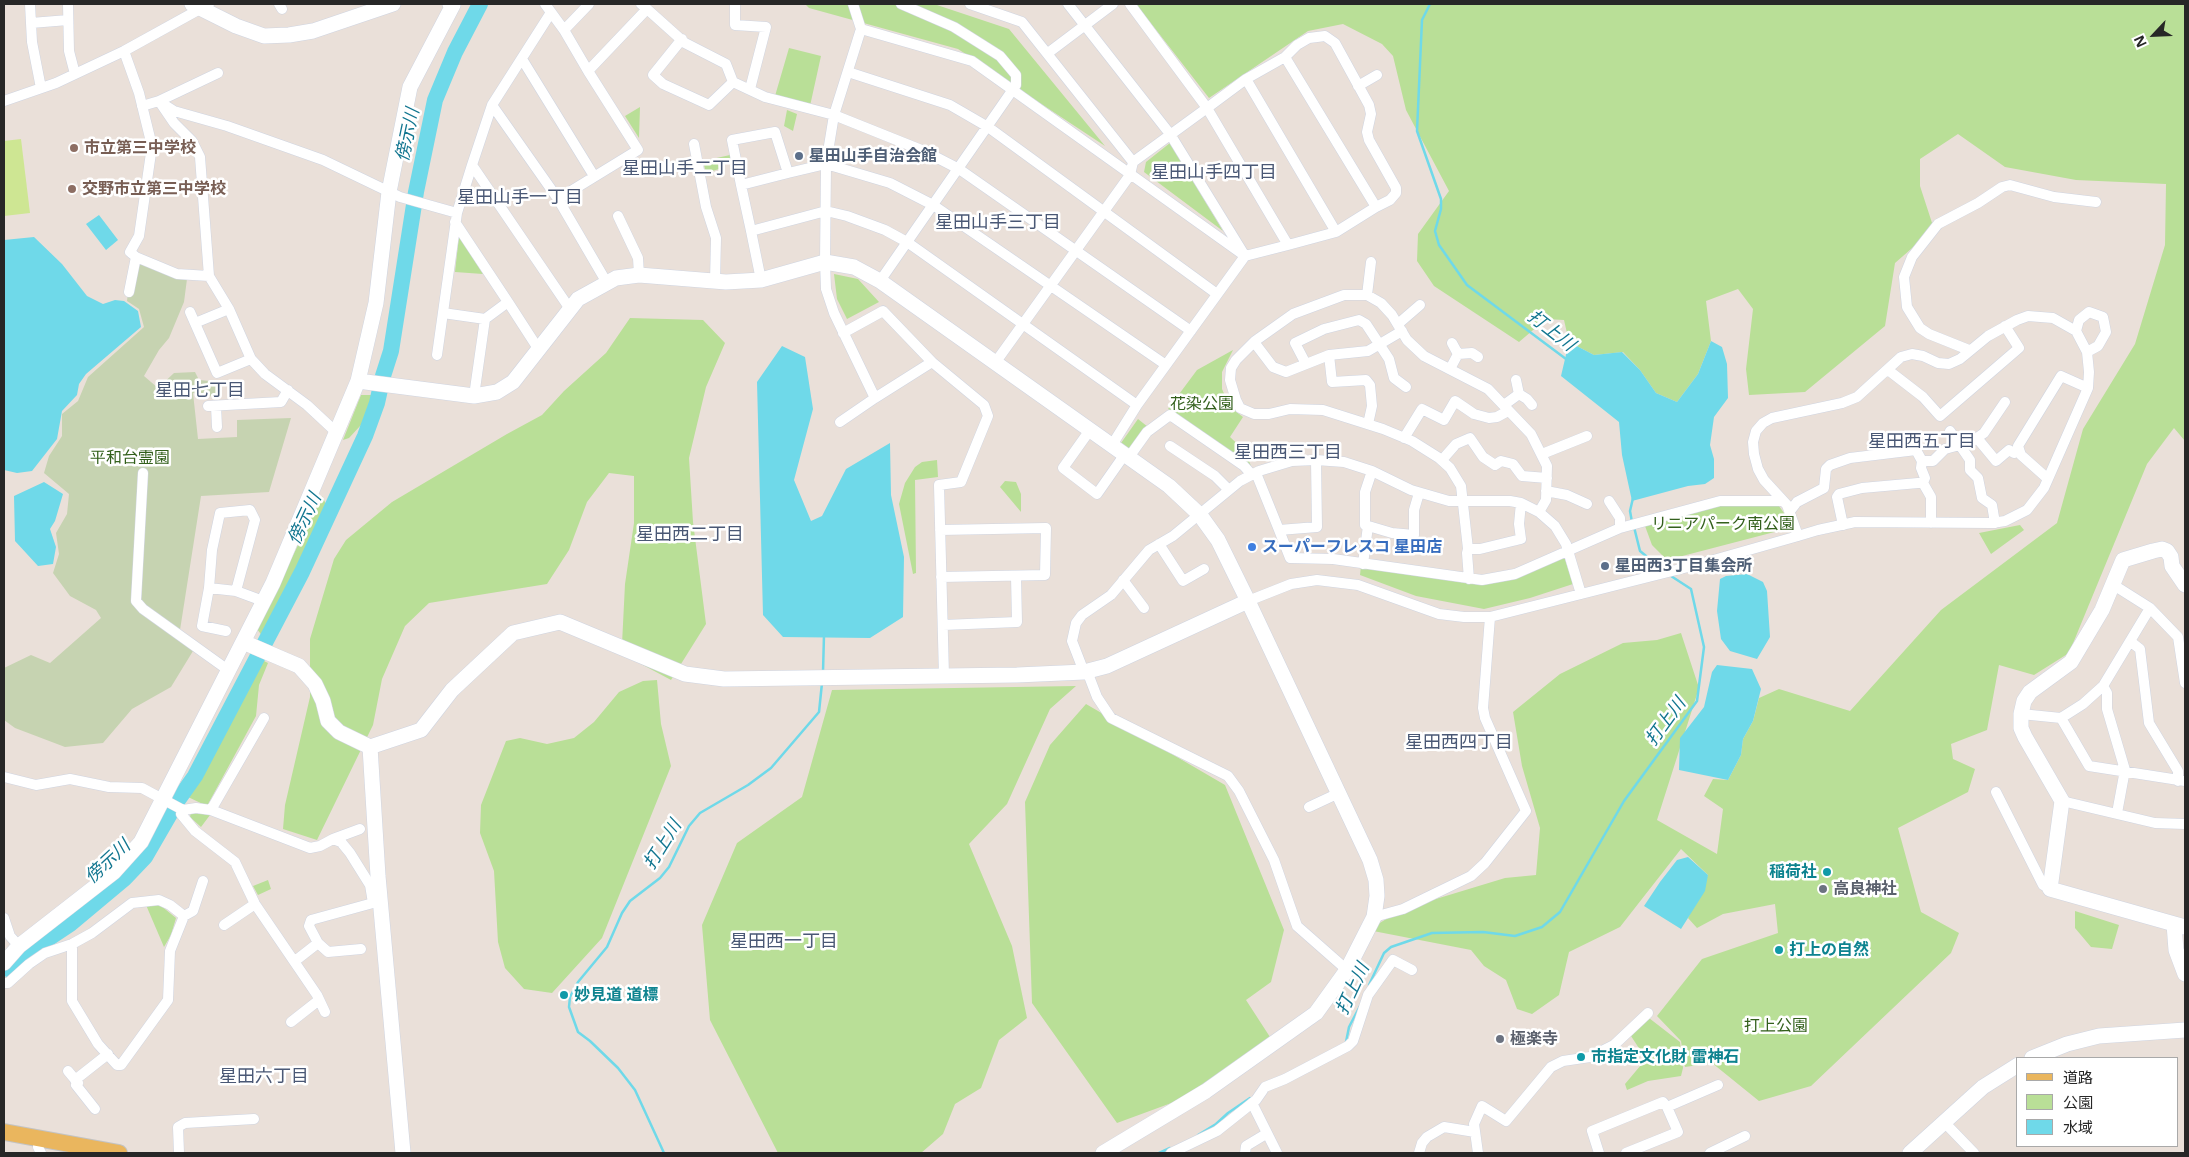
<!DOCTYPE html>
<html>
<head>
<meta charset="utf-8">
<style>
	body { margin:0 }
	#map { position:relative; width:2189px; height:1157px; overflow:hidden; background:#eae0d9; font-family:"Open Sans","Noto Sans JP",sans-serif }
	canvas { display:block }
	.frame { position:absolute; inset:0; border:5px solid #272727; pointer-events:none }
	.legend { position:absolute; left:2016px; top:1057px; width:162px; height:90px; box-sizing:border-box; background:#fff; border:1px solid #a9a9a9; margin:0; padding:6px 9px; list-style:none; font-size:15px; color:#272727 }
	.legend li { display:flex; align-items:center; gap:10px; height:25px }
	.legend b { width:25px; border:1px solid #a9a9a9 }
	.north { position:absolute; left:2129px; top:10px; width:50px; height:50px; -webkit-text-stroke:4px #fff; paint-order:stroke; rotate:245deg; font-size:14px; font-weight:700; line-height:20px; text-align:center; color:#272727 }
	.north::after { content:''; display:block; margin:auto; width:18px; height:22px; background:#272727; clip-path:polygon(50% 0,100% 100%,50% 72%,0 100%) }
</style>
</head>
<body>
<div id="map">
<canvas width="2189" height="1157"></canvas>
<div class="frame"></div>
<ul class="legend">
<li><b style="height:6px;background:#eab65e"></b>道路</li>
<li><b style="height:14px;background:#b9df97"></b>公園</li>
<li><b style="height:14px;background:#6fd9e9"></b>水域</li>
</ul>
<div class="north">N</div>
</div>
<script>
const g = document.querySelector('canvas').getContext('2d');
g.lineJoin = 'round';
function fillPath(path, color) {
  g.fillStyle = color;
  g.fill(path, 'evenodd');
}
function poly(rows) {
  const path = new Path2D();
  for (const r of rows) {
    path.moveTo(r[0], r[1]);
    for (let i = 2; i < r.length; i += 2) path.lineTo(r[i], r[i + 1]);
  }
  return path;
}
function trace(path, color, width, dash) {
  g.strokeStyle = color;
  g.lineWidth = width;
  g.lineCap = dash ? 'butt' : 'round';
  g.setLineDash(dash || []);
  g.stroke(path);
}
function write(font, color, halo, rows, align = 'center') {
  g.font = font + ' "Open Sans","Noto Sans JP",sans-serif';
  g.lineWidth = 5;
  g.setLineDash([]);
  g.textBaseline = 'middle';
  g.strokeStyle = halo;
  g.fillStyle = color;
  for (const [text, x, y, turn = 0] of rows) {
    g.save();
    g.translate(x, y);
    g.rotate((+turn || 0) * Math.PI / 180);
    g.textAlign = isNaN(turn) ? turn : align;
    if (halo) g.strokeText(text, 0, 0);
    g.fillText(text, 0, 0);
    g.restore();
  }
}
fillPath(poly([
	[805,4,934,4,1009,29,1105,146,958,49,809,8],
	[1136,4,2185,4,2185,441,2174,428,2147,464,2069,653,2034,675,1999,665,1987,730,1951,744,1953,759,1975,769,1968,792,1898,828,1921,912,1959,933,1951,953,1811,1086,1759,1101,1712,1063,1685,1067,1681,1041,1657,1016,1702,959,1778,933,1775,904,1723,914,1697,928,1688,918,1708,875,1681,849,1620,927,1569,952,1559,995,1532,1014,1517,1009,1506,980,1484,966,1471,950,1368,930,1403,909,1505,878,1536,875,1540,828,1522,766,1513,712,1560,674,1623,643,1657,640,1681,633,1699,688,1657,820,1717,854,1723,809,1704,796,1713,779,1728,780,1741,755,1743,739,1753,721,1759,698,1779,689,1850,711,1941,610,2057,523,2083,429,2135,344,2165,245,2166,184,2076,180,2005,167,1958,134,1920,159,1920,186,1934,229,1895,263,1885,326,1805,392,1749,395,1746,369,1753,309,1738,289,1706,301,1711,341,1698,374,1677,402,1656,393,1640,370,1623,352,1594,355,1569,342,1564,320,1546,319,1519,342,1434,286,1417,261,1418,234,1449,191,1406,110,1393,56,1382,44,1343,24,1308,31,1209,98],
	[789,48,821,56,810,106,775,96],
	[640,107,639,138,625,116],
	[787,110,797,114,793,131,784,126],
	[1170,143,1223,231,1144,172,1146,162],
	[730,155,732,160,718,163,719,169,706,173,703,161],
	[459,236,483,274,455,272],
	[834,274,858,279,879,302,847,319,837,299],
	[630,318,703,320,725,343,706,387,689,458,693,522,706,624,671,680,628,657,622,644,625,584,634,523,634,476,609,473,587,502,569,550,547,584,429,603,405,626,382,679,373,725,317,840,283,829,285,805,310,697,310,639,334,559,346,540,392,502,507,434,542,415,564,391,606,353],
	[1233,350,1222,372,1222,389,1230,407,1243,417,1230,437,1245,451,1251,466,1168,409,1197,370],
	[361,395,376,395,367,423,361,425,349,438,343,440],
	[1138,419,1148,427,1129,449,1121,443],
	[937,460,938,477,915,480,916,573,913,574,899,504,905,483,915,467,922,462],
	[1005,481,1016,482,1021,494,1021,512,1000,487],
	[322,496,329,510,263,637,257,629],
	[1776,502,1787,517,1786,529,1667,560,1652,545,1645,526,1721,503],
	[2020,525,2024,530,1991,554,1979,533],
	[1564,556,1573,584,1530,598,1484,609,1416,596,1360,575,1361,566,1467,583],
	[258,658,268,663,259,685,256,716,207,806,188,797],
	[657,680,661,724,671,766,602,938,552,993,524,989,505,968,498,942,494,871,480,833,481,805,506,741,520,738,547,744,574,738,594,722,619,692,643,681],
	[1076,686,1050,709,1007,804,969,844,1012,946,1027,1018,999,1040,981,1088,955,1104,943,1134,921,1153,778,1153,710,1020,702,925,737,843,802,797,832,690],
	[1086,704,1225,785,1284,930,1271,982,1246,1000,1270,1037,1185,1098,1117,1123,1032,1003,1025,802,1050,745],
	[191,812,210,815,201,827,190,817],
	[268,880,271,889,258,895,253,886],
	[146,905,160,905,176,918,171,935,164,947],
	[2075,911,2119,925,2112,949,2091,947,2075,928],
	[1649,1018,1680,1042,1683,1068,1681,1076,1648,1081,1627,1090,1625,1084,1646,1059,1631,1036]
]), '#b9df97');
fillPath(poly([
	[132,258,187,279,184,302,169,338,159,350,144,376,158,388,174,373,195,372,199,380,221,382,220,398,193,393,198,439,237,437,237,420,291,418,269,492,201,496,180,630,193,651,171,687,132,709,103,743,65,747,15,728,4,720,4,668,31,655,50,663,101,618,96,610,70,596,53,573,59,554,56,533,67,514,69,494,44,473,49,456,62,436,62,414,78,401,88,377,144,327,139,309,127,301]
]), '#c6d3b1');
fillPath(poly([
	[21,139,30,213,4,216,4,141]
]), '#cee693');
fillPath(poly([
	[99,215,118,240,106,250,86,224],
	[34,237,62,264,87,296,103,304,115,300,124,301,138,311,141,327,86,374,79,384,77,395,62,411,57,439,32,471,17,473,4,470,4,240],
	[1711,341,1722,347,1727,364,1728,398,1714,417,1710,445,1714,459,1714,478,1705,484,1688,486,1632,501,1622,455,1619,422,1561,376,1569,342,1594,355,1622,352,1640,370,1656,393,1677,402,1698,374],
	[782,346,805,357,813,409,794,480,811,521,822,516,846,469,890,443,891,495,904,557,903,617,870,638,783,637,763,615,757,382],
	[44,482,63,494,55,521,50,529,56,547,53,564,38,566,15,541,14,496],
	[1747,574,1763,582,1767,591,1770,637,1757,659,1730,651,1721,639,1717,611,1720,579,1726,576],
	[1717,665,1752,669,1761,689,1753,721,1743,739,1741,755,1728,780,1679,770,1680,738,1704,707,1712,672],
	[1688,857,1708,875,1705,891,1681,929,1644,906,1660,882,1677,860]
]), '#6fd9e9');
trace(poly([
	[1430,4,1422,20,1417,131,1441,199,1441,209,1435,231,1439,245,1467,285,1566,359],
	[1632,522,1630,511,1633,498],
	[1634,527,1640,551,1663,570],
	[823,672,824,635],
	[1369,985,1384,953,1391,947,1432,933,1483,932,1515,936,1542,927,1560,912,1624,801,1697,701,1704,647,1691,589,1671,576],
	[1346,1042,1349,1027,1360,1006],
	[1198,1135,1216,1124,1228,1113,1250,1098],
	[664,1153,635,1090,618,1068,590,1041,578,1032,569,1007,570,997,578,982,607,947,622,913,630,901,660,878,669,867,689,826,700,813,748,785,771,768,819,712,822,683],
	[1159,1153,1170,1148]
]), '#6fd9e9', 2.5);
trace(poly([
	[8,969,25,954,70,924,125,878,145,857,178,800,195,776,302,572,365,436,377,403,383,376,391,351,416,192,435,100,455,52,480,4]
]), '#6fd9e9', 16);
const street = poly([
	[30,4,32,42,41,88],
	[68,4,69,51,75,74],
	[279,4,282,9],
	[545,4,564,30,588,71,647,9,641,4],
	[735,4,735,25,766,27,750,89],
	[853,4,861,29,834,115,826,164,825,262,826,289,834,313,875,398,932,362,984,405,988,416,961,482,939,485,944,676],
	[970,4,1022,22,1133,162],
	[1068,4,1170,134,1245,256,1288,245,1336,232,1376,207,1285,57,1246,79,1207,108,1288,245],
	[647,9,685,43,726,64,733,82,765,97,834,115,924,151,959,169,1191,331],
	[31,23,68,20],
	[861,29,972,61,1245,256,1137,405,1112,445],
	[564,30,589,4],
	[682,39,653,75,663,84,709,105,733,82],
	[124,51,139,93,152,146,139,236,130,252,136,257,129,292],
	[1048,53,1113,4],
	[1285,57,1297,45,1309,38,1325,36,1335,43,1369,105,1371,114,1367,132,1369,140,1396,188,1396,193,1390,200,1376,207],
	[522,59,594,176],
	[588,71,638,150,558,199,607,283],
	[848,72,950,105,988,127,1217,294],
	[1246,79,1336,232],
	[1358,86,1377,75],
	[4,101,56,83,124,51,209,4],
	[159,101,218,73],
	[163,104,174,111,227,126,323,160,400,197,457,213],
	[492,105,558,199],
	[142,106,159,101,174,123,192,141,200,157,209,276,229,309,251,359,265,374,307,405,336,432],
	[694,144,706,207,716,238,715,281],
	[472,165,570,309],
	[788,173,826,164,890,183,933,205,1166,365],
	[741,185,788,173,775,132,732,140,741,185,751,231],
	[618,216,638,258,639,275],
	[455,222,508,302],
	[136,257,177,274,209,276],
	[761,280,751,231,826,211,847,216,885,230,907,242,1137,405],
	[880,281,1016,85,1016,75,1000,56,954,27,901,4],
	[1367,295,1371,262],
	[190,312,217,373,251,359],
	[443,313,485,319],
	[195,323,229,309],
	[1398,324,1420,305],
	[2076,331,2079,320,2089,312,2103,317,2106,332,2098,346,2087,352],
	[843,333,883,311,932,362],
	[1254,342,1273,367,1286,372,1329,355,1368,351,1402,331],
	[1969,350,1929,334,1920,328,1907,307,1904,277,1912,257,1938,224,1978,203,2002,187,2010,185,2054,197,2096,202],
	[1458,354,1472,353,1478,357],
	[437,355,457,213,472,165,492,105,550,14],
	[1329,355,1332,382,1366,380,1370,385,1372,406,1368,424],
	[995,363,1130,175,1133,162,1207,108,1130,4],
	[1306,364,1295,343,1324,329,1359,320,1366,324,1389,359,1394,378,1406,387],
	[1450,369,1458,354,1452,343],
	[1888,370,1923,397,1940,416,2019,348,2005,326],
	[1519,394,1527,399,1532,405],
	[474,396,485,319,508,302,539,350],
	[1504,405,1519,394,1516,380],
	[208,406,281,402,288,390],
	[216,406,217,427],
	[840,422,875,398],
	[1090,430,1063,468,1097,494,1125,454],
	[1950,431,1970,460,1970,470,1978,478,1982,498,1992,505,1995,523],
	[1404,438,1422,409,1444,420,1455,401,1474,414,1489,418,1497,417,1508,411],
	[1977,438,1996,461,2009,450,2014,453,2018,451],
	[1170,446,1215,476,1229,490],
	[1542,454,1587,436],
	[1129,457,1147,432,1170,415,1244,466,1252,475],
	[1442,460,1456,444,1470,438,1483,457,1495,465,1501,461,1513,464,1522,476,1547,478],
	[1922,461,1921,468,1925,478,1923,483],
	[1372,471,1365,492,1365,525,1392,533,1414,535,1414,510,1419,493],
	[143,473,136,601,143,609,228,670],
	[1256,473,1279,530,1317,527,1316,460],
	[2048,479,2021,455,2018,446,2061,376,2088,388],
	[1546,491,1567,495,1587,504],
	[1609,501,1620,518,1620,528],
	[1521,503,1519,524,1521,539,1480,549,1468,549,1461,486,1450,468,1439,458,1412,441,1383,429,1323,410,1290,409,1269,414,1254,414,1240,408,1236,400,1230,380,1231,368,1236,360,1255,341,1293,314,1344,295,1367,295,1381,303,1392,315,1407,340,1424,356,1488,389,1531,434,1547,466,1546,500,1539,512],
	[1790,511,1797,502,1824,488,1826,469,1830,465,1850,458,1916,450,1922,461,1933,461,1945,449,1971,442,1984,433,2005,402],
	[1843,525,1837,497,1839,494,1862,488,1918,483,1923,483,1931,497,1931,523],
	[940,530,1046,528,1045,575,941,577],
	[1279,530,1290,558,1333,559,1482,580,1515,574,1620,528,1720,501,1783,501],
	[1159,544,1183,581,1204,569],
	[1468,549,1467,553,1469,579],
	[1363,564,1368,526],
	[1123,580,1144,608],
	[2112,584,2150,608,2178,637,2185,683],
	[209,588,212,550,220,513,250,510,255,520,236,591],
	[1248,601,1291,584,1317,580,1358,585,1439,614,1464,617,1490,617,1696,565,1798,536,1818,530,1855,522,1992,523,2005,521,2027,510,2044,488,2088,388,2089,372,2087,352,2076,331,2053,318,2028,316,2017,320,1988,336,1960,359,1949,364,1938,363,1923,356,1912,354,1901,357,1857,397,1842,403,1772,418,1763,423,1756,431,1753,442,1754,454,1758,469,1764,480,1787,505,1798,536],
	[943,625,1017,622,1016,576],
	[226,631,202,626,209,588,236,591,263,601],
	[2131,642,2140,649,2149,723,2178,771,2178,781],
	[1087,671,1097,697,1111,718,1228,776,1239,791,1274,860,1297,926,1347,970],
	[1084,672,1072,641,1076,623,1082,615,1111,595,1149,550,1173,536,1240,481,1259,471,1292,461,1316,460,1344,462,1372,471,1411,490,1449,501,1510,501,1521,503,1539,512,1555,526,1566,544,1581,594],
	[2103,686,2107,693,2107,709,2125,770,2117,813],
	[2021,714,2061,718,2083,704,2103,686,2150,608],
	[2061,718,2089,766,2185,781],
	[4,777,36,785,70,779,109,787,142,788,183,810,196,808,211,810,310,848,320,846,333,839,341,842,350,853,370,885,373,903,380,903],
	[1996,792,2043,885,2050,889],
	[2062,801,2155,823,2185,824],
	[1309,807,1339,793],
	[183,810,181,814,195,831,235,862,255,904,317,995,325,1012],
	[211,810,264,718],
	[333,839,360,829],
	[184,916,193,911,203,881],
	[1374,917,1403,909,1471,876,1485,863,1526,811,1485,718,1483,708,1490,617],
	[4,918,10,936,19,946],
	[224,925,255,904],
	[318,943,309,926,311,920,373,903],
	[295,961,318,943,328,952,361,949],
	[4,983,8,983,29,964,45,953,72,944,92,933,132,903,159,900,170,905,184,916,170,951,168,1000,121,1065,117,1065,98,1044,72,1001,72,944],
	[291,1022,319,1000],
	[68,1071,78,1083,76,1085,95,1109],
	[75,1080,108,1054],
	[1252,1103,1277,1153],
	[1945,1123,1974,1153],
	[38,1138,38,1147,41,1153],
	[179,1153,178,1127,185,1123,254,1119],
	[1171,1153,1217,1131,1256,1100,1265,1087,1285,1079,1348,1046,1353,1041,1368,995,1393,960,1412,970],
	[1245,1153,1246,1146,1266,1134],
	[1419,1153,1422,1143,1427,1137,1444,1127,1475,1132],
	[1478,1153,1474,1124,1482,1106,1506,1121,1551,1067,1563,1061,1590,1057,1614,1045,1648,1013],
	[1599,1153,1592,1131,1663,1102,1667,1107,1718,1085],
	[1626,1153,1678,1132,1667,1107],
	[1710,1153,1745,1136]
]);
const secondary = poly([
	[192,4,236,26,264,36,289,35,313,31,393,4],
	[358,381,474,396,497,392,513,382,578,299,616,278,639,275,726,282,761,280,825,262,854,267,880,281,1169,486,1200,515,1218,540,1248,601,1370,860,1376,880,1377,896,1374,917,1347,970,1316,1013,1206,1091,1103,1153],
	[2185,585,2172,566,2171,557,2167,551,2162,549,2153,551,2123,560,2102,610,2071,662,2030,692,2024,701,2021,714,2021,728,2025,737,2062,801,2050,889,2185,927],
	[243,642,299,666,315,684,323,701,328,721,339,732,370,747],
	[2174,924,2176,950,2185,974],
	[4,963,19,946,114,872,141,842,273,583,358,381,376,303,389,192,410,87,453,5,450,4],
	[2032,1058,2067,1044,2099,1036,2185,1030],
	[403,1153,378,876,370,747,421,730,452,690,513,633,560,622,685,674,724,679,1017,675,1084,672,1107,666,1248,601],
	[1910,1153,1983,1087,2018,1065]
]);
const primary = poly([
	[4,1132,119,1153]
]);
trace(street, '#cfd4e0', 11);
trace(secondary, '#cfd4e0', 16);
trace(primary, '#c3c3c3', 18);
trace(street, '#fff', 10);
trace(secondary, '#fff', 15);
trace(primary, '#eab65e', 16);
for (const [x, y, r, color] of [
	[74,148,5,"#8d6e63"],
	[799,156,5,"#5c6f8a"],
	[72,189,5,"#8d6e63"],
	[1252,547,5,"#3f7fe0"],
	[1605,566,5,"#5c6f8a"],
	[1827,872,5,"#0f9aa8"],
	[1823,889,5,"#6b7280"],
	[1779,950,5,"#0f9aa8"],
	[564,995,5,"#0f9aa8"],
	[1500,1039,5,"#6b7280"],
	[1581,1057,5,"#0f9aa8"]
]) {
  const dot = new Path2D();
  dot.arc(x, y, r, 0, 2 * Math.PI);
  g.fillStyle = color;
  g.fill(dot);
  trace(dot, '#fff', 2);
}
write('bold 16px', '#785e54', '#fff', [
	["市立第三中学校",84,148],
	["交野市立第三中学校",82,189]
], 'left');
write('bold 16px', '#4e5e75', '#fff', [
	["星田山手自治会館",809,156],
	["星田西3丁目集会所",1615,566]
], 'left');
write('16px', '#33601c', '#fff', [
	["花染公園",1202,404],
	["平和台霊園",130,458],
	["リニアパーク南公園",1723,524],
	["打上公園",1776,1026]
]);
write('bold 16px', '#366cbe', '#fff', [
	["スーパーフレスコ 星田店",1262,547]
], 'left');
write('bold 16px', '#0d838f', '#fff', [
	["稲荷社",1817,872,"right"],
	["打上の自然",1789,950],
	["妙見道 道標",574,995],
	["市指定文化財 雷神石",1591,1057]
], 'left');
write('bold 16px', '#5b616d', '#fff', [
	["高良神社",1833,889],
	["極楽寺",1510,1039]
], 'left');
write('italic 18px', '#127690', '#fff', [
	["傍示川",408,135,-78],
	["打上川",1551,331,38],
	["傍示川",305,519,-65],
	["打上川",1666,722,-54],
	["打上川",663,845,-58],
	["傍示川",108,862,-43],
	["打上川",1353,989,-65]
]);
write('18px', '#4a5875', '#fff', [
	["星田山手二丁目",685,169],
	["星田山手四丁目",1214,173],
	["星田山手一丁目",520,198],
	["星田山手三丁目",998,223],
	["星田七丁目",200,391],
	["星田西五丁目",1922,442],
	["星田西三丁目",1288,453],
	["星田西二丁目",690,535],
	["星田西四丁目",1459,743],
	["星田西一丁目",784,942],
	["星田六丁目",264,1077]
]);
</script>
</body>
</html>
